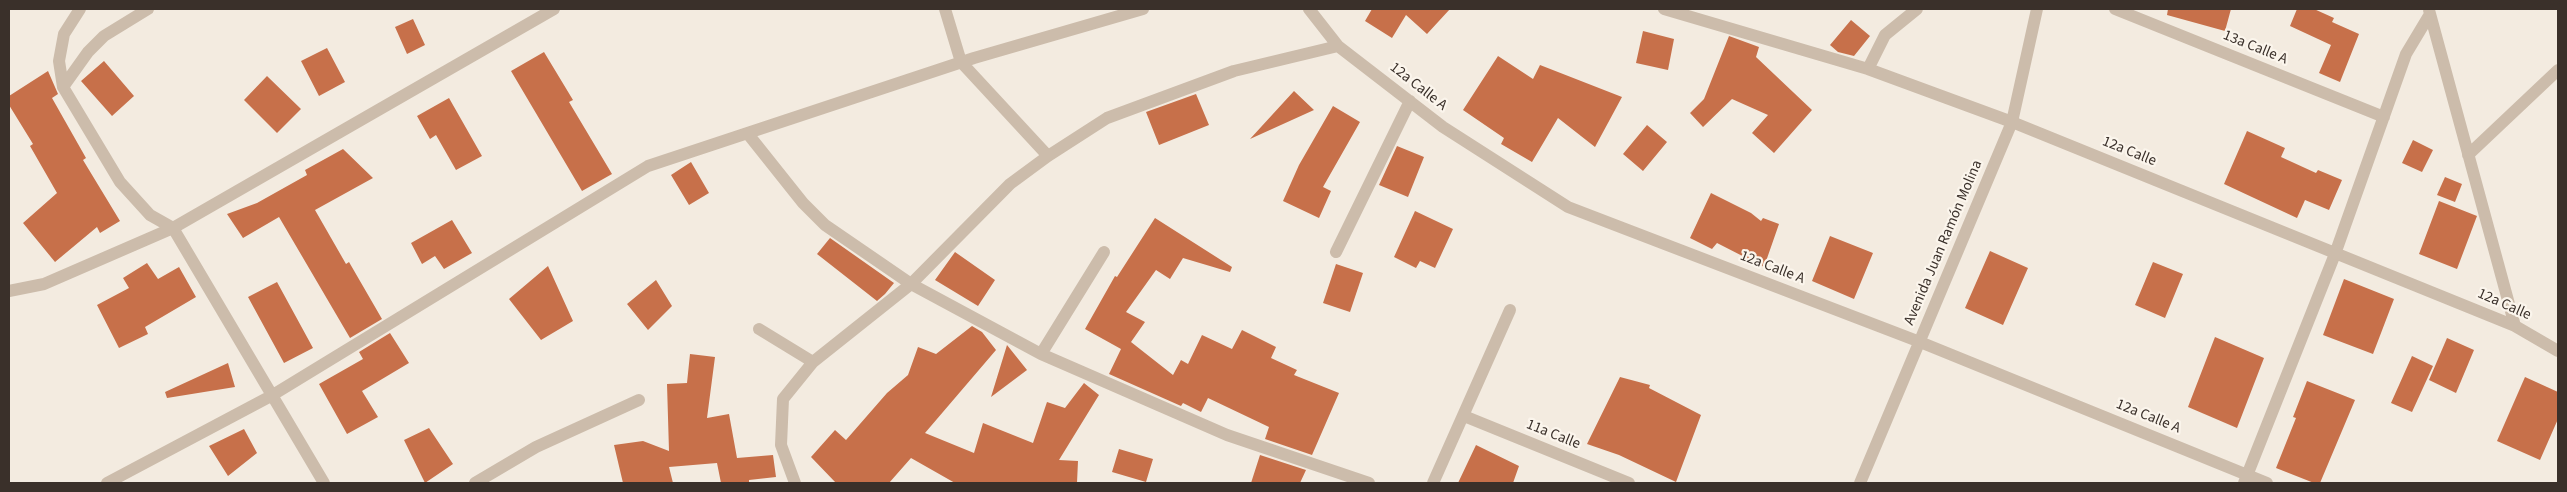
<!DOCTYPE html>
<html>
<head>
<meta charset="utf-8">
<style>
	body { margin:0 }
	#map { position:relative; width:2567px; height:492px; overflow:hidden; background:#f3ebe0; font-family:"Source Sans 3",sans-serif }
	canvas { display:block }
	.frame { position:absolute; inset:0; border:10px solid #3a302a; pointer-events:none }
</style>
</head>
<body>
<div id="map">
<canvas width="2567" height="492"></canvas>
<div class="frame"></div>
</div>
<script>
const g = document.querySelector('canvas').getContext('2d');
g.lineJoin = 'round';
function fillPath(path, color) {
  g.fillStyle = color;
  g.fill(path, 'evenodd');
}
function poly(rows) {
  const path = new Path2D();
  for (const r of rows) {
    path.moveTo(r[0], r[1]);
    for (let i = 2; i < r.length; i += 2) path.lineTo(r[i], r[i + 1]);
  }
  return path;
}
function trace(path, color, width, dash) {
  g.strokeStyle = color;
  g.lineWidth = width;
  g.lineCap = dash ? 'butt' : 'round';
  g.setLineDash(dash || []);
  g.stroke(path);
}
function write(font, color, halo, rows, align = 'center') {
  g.font = font + ' "Source Sans 3",sans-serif';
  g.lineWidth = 4.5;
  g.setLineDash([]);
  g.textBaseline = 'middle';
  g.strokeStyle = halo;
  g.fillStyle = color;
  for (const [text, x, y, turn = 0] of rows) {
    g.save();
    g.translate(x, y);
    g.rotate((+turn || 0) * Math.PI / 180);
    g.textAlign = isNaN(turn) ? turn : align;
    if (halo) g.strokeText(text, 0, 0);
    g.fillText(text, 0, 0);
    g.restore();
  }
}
fillPath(poly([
	[1372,9,1450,9,1427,34,1406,15,1392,38,1365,21],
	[2168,9,2231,9,2225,31,2167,15],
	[2297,9,2314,9,2334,18,2332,22,2359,34,2340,82,2319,73,2331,45,2290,26],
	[413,19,425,45,407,54,395,27],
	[1851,20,1870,36,1854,56,1838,52,1830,45],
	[1643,31,1674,39,1668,70,1636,63],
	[1729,36,1759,47,1756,57,1812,110,1774,153,1752,133,1768,115,1732,99,1703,127,1690,113,1704,99],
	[327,48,345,82,319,96,301,61],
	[544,52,573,100,569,102,612,174,582,191,511,71],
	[1498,56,1533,79,1540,65,1622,97,1595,147,1558,118,1532,162,1501,144,1504,138,1463,110],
	[104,61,134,96,112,116,81,81],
	[48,71,58,94,52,98,86,158,83,160,120,221,100,233,97,227,55,262,23,223,57,193,30,146,33,144,9,105,9,96],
	[267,76,301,109,277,133,244,100],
	[1294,91,1314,110,1250,139],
	[1196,94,1209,125,1159,145,1146,112],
	[449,98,482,156,456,170,436,135,430,139,417,116],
	[1333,106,1360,122,1323,187,1331,191,1319,218,1283,201,1299,165],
	[1647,125,1667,142,1643,171,1623,154],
	[2247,131,2285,148,2281,157,2316,173,2318,170,2342,180,2329,210,2305,200,2297,218,2224,184],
	[2413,140,2433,150,2422,172,2402,163],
	[1397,146,1424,157,1408,197,1379,185],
	[343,149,373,178,315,210,346,264,349,262,382,319,350,338,279,217,243,238,227,214,257,203,307,175,305,170],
	[691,162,709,193,689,205,671,175],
	[2445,177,2462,184,2455,202,2437,195],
	[1711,193,1751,213,1761,221,1763,218,1779,224,1764,267,1717,243,1712,249,1690,238],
	[2439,201,2477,216,2457,269,2419,254],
	[1415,211,1453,229,1435,268,1420,261,1416,268,1394,257],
	[1155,218,1232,267,1230,272,1183,258,1170,279,1156,270,1126,312,1145,322,1131,342,1173,375,1181,360,1188,364,1202,335,1232,349,1242,330,1276,347,1271,358,1297,370,1294,375,1339,393,1312,455,1265,439,1269,427,1208,398,1201,412,1183,403,1181,406,1109,374,1121,349,1085,329,1115,276,1117,277],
	[452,220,472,253,444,269,435,256,422,264,411,243],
	[1830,236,1873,253,1854,299,1812,281],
	[830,238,894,283,885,294,877,301,817,254],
	[1990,251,2028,268,2003,325,1965,308],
	[955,252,995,280,978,306,935,280],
	[2153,262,2183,274,2165,318,2135,305],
	[147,263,158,279,179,267,196,297,145,327,148,334,119,348,97,305,129,288,123,278],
	[1336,264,1363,273,1350,312,1323,303],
	[548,266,573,321,541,340,509,299],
	[2344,279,2394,299,2373,354,2323,335],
	[656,280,672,306,648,330,627,304],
	[277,282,313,348,284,363,248,297],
	[972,326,982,332,996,350,925,433,974,453,983,423,1033,443,1047,402,1065,408,1084,383,1099,395,1059,460,1078,461,1077,483,955,483,911,458,889,483,836,483,811,457,835,430,846,440,887,393,908,375,918,347,936,354],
	[390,333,409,363,362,391,378,417,347,434,319,384,363,359,359,352],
	[2215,337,2264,358,2237,428,2188,407],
	[2447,338,2474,350,2456,393,2429,380],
	[1007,345,1027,370,991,397],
	[690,354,715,357,707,418,729,414,737,458,773,455,776,477,749,480,749,483,721,483,717,463,669,467,673,483,623,483,614,445,643,441,669,451,667,384,687,383],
	[2412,356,2433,366,2412,412,2391,403],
	[228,363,235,387,167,398,165,392],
	[1620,377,1650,385,1649,388,1701,415,1676,482,1619,455,1587,444],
	[2525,377,2558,392,2558,419,2540,460,2497,441],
	[2307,381,2355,400,2320,483,2314,483,2276,468,2296,418,2293,417],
	[429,428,453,464,425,483,404,440],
	[244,429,257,453,228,476,209,446],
	[1476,445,1519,466,1513,483,1458,483],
	[1119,449,1153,459,1146,482,1112,472],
	[1260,455,1306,470,1300,483,1251,483]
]), '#c7704a');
trace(poly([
	[80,9,64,34,59,61,63,87,120,182,150,215,173,228,324,483],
	[945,9,961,62,1048,156],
	[1309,9,1338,46,1443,127,1568,207,1920,342,2267,483],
	[1664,9,1868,69,2012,122,2515,326,2558,351],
	[2115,9,2384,117],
	[2429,10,2515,326],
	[1868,69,1885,35,1917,9],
	[63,87,88,52,104,36,148,9],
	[748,134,803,203,825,225,911,284,1041,354,1227,435,1369,483],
	[2468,155,2558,70],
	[1336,252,1410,101],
	[9,291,44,284,173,228,554,9],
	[759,329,813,362],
	[1041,354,1104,252],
	[1464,416,1629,483],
	[107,483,271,396,648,166,974,58,1143,9],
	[475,483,536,447,639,400],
	[795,483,781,445,783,399,813,362,911,284,1010,184,1048,156,1107,118,1234,71,1338,46],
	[1433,483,1510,310],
	[1860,483,2012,122,2037,9],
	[2244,483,2335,254,2406,54,2430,14]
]), '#ccbcab', 12);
write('15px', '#3a302a', '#fbf5ec', [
	["13a Calle A",2255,48,22],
	["12a Calle A",1418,87,38],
	["12a Calle",2129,152,22],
	["Avenida Juan Ramón Molina",1944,243,-67],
	["12a Calle A",1772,268,21],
	["12a Calle",2504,305,24],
	["12a Calle A",2148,417,22],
	["11a Calle",1553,435,22]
]);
</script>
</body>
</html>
